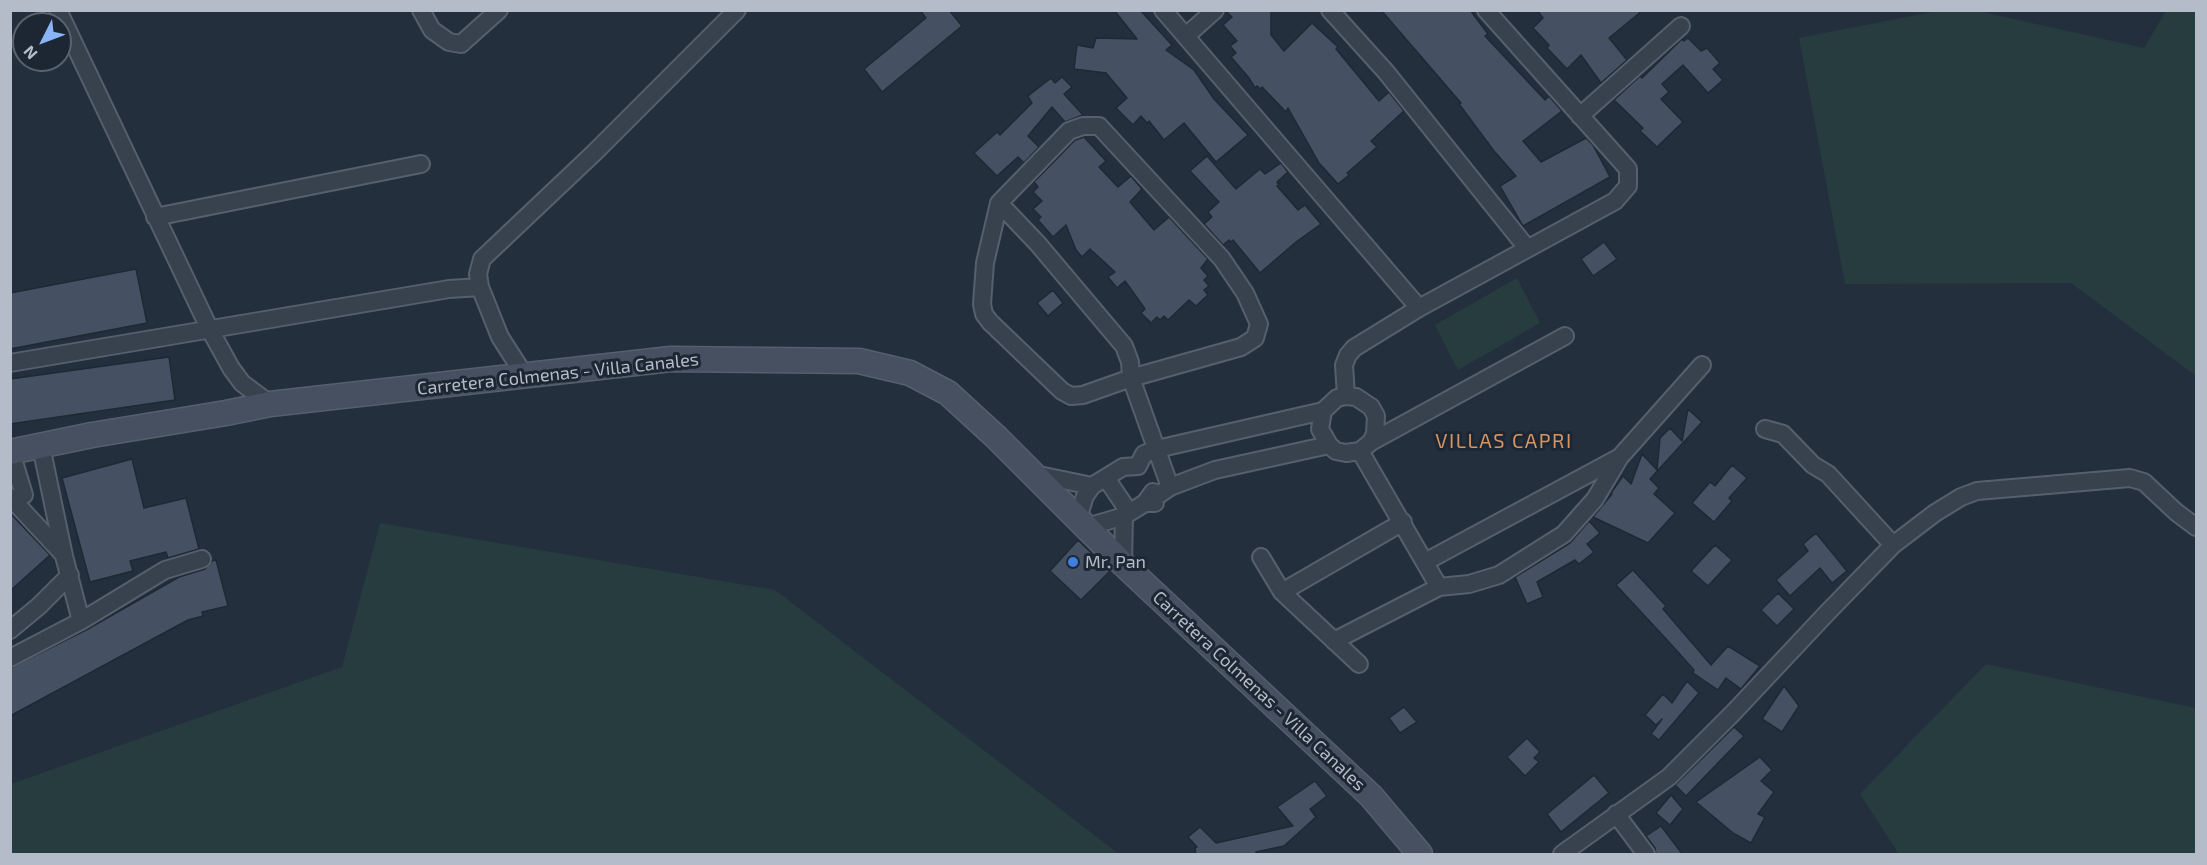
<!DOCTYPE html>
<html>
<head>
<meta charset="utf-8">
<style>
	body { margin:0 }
	#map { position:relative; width:2207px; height:865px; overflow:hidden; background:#242f3e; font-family:"Exo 2",sans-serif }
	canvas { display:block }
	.frame { position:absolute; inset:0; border:12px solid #b4bcc9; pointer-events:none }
	.north { position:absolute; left:12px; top:12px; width:60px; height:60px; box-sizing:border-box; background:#1d2633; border:2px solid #59626f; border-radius:50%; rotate:228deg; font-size:16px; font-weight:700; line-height:24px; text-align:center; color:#b4bcc9 }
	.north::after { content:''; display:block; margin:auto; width:21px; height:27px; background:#8ab4f8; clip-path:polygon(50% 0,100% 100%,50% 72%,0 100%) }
</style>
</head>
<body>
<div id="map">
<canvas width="2207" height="865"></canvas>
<div class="frame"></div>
<div class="north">N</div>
</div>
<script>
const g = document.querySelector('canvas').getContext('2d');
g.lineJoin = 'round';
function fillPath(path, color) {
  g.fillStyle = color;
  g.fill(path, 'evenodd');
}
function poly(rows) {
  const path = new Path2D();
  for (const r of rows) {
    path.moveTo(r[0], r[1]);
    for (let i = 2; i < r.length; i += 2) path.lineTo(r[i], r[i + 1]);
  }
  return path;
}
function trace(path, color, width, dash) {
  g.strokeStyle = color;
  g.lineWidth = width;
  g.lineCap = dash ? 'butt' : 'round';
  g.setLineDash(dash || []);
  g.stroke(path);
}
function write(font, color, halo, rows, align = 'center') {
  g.font = font + ' "Exo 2",sans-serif';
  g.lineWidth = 6;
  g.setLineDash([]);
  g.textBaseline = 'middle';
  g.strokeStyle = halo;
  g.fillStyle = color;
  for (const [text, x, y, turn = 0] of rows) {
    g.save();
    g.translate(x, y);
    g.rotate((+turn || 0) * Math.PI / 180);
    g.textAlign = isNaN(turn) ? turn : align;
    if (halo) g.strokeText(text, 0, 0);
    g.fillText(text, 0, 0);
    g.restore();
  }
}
fillPath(poly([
	[1973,10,2144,48,2166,11,2196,11,2196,376,2071,283,1845,284,1799,38,1937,11],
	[1517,278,1540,323,1458,370,1435,325],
	[380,523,775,590,1119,854,11,854,11,784,342,667],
	[1986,664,2196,708,2196,854,1899,854,1860,794]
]), '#263c3f');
const building = poly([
	[920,10,949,10,962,26,882,92,864,69,926,18,920,10],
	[1114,10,1140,10,1172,45,1166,50,1194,70,1214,99,1248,135,1216,162,1184,123,1164,140,1149,121,1147,123,1141,116,1133,125,1116,108,1127,98,1106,73,1074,69,1077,45,1093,48,1096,38,1137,39,1114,10],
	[1225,10,1271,10,1271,35,1284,51,1312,23,1338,47,1336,49,1379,101,1389,92,1404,111,1371,141,1377,147,1347,173,1349,175,1338,184,1319,163,1288,108,1286,112,1262,87,1260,89,1257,86,1255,88,1249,78,1231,57,1236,53,1230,46,1237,41,1223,25,1232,17,1225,10],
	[1381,10,1470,10,1488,34,1485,36,1545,100,1549,96,1562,111,1523,141,1541,162,1586,138,1593,145,1610,177,1523,226,1500,186,1516,176,1494,151,1459,104,1461,103,1381,10],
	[1537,10,1643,10,1609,38,1627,60,1601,83,1581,55,1567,69,1547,48,1549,45,1533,28,1543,18,1537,10],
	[1688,38,1701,51,1707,48,1720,63,1713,69,1723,80,1708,93,1683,65,1662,84,1669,92,1661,99,1683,122,1657,147,1640,131,1643,128,1614,100,1640,76,1642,78,1682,39,1684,41,1688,38],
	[1062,77,1072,87,1064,94,1083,115,1065,122,1052,107,1028,136,1039,147,1024,163,1018,157,997,176,974,153,997,132,1000,135,1032,103,1028,96,1051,78,1055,83,1062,77],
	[1084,137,1106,161,1099,167,1118,187,1131,176,1142,189,1130,202,1154,230,1169,217,1208,259,1201,268,1208,276,1204,280,1209,286,1204,290,1208,295,1196,306,1189,300,1168,320,1164,316,1160,320,1157,317,1151,323,1141,313,1145,309,1125,281,1117,288,1108,277,1115,272,1090,249,1082,257,1076,250,1066,225,1053,237,1038,220,1041,217,1033,209,1042,201,1033,192,1038,187,1034,182,1075,140,1084,137],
	[1207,156,1236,189,1260,169,1265,174,1281,163,1288,172,1277,182,1279,185,1277,186,1298,210,1305,205,1321,224,1296,242,1260,273,1233,240,1231,242,1229,240,1223,245,1204,224,1212,217,1208,212,1219,202,1190,171,1207,156],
	[1604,242,1617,259,1593,276,1581,259,1604,242],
	[136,269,147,323,10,349,10,293,136,269],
	[1053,290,1063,303,1048,316,1037,303,1053,290],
	[169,357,175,400,10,424,10,379,169,357],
	[1688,409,1702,422,1650,479,1659,488,1654,494,1675,513,1648,543,1593,517,1612,494,1611,493,1623,476,1631,484,1642,454,1657,470,1660,438,1670,428,1682,441,1688,409],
	[132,459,144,508,186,498,199,549,168,558,166,552,130,561,133,571,90,582,62,478,132,459],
	[1732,465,1747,478,1729,498,1732,501,1714,522,1692,503,1710,482,1715,486,1732,465],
	[10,513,50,555,10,591,10,513],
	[1589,521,1600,533,1587,544,1594,552,1579,564,1575,560,1537,582,1543,597,1527,604,1515,577,1570,543,1589,521],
	[1816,533,1847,571,1832,583,1820,568,1790,596,1776,580,1808,551,1803,544,1816,533],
	[1078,540,1110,571,1081,600,1050,571,1078,540],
	[1715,545,1732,560,1708,586,1691,571,1715,545],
	[216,560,228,606,202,612,203,616,188,620,10,716,10,668,86,630,179,577,205,569,212,561,216,560],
	[1633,570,1666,606,1663,609,1711,665,1728,646,1760,666,1741,689,1726,678,1718,690,1693,673,1694,670,1668,641,1616,585,1633,570],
	[1778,593,1794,609,1777,626,1761,610,1778,593],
	[1687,681,1699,693,1659,740,1651,734,1662,719,1656,725,1645,715,1663,694,1672,703,1687,681],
	[1784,686,1799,706,1782,732,1762,719,1784,686],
	[1404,707,1417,722,1400,733,1389,718,1404,707],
	[1734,727,1744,736,1686,796,1675,785,1734,727],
	[1527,738,1540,752,1534,758,1539,762,1525,776,1507,757,1527,738],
	[1760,757,1772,770,1761,781,1774,792,1758,814,1765,817,1751,843,1733,833,1696,802,1760,757],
	[1594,775,1609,793,1561,832,1547,814,1594,775],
	[1315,781,1327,796,1310,809,1316,817,1284,846,1256,852,1256,855,1196,855,1195,848,1197,847,1188,837,1200,827,1216,843,1293,826,1277,807,1315,781],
	[1671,795,1683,809,1670,825,1656,813,1671,795],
	[1661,826,1683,855,1656,855,1655,848,1646,836,1661,826]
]);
fillPath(building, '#455162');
trace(building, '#1f2835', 1.5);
const street = poly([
	[58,10,209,328,231,368,242,383,270,404],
	[421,10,432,30,449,42,461,44,499,10],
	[1163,10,1419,308],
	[1330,10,1386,72,1527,248],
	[1186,36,1215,10],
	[1580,116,1681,26],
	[1083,126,1099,126,1222,259,1245,293,1259,324,1255,338,1241,347,1131,378,1083,395,1071,396,1062,391,990,322,984,314,982,304,985,263,999,203,1069,131,1083,126],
	[999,203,1038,244,1124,346,1130,362,1131,378,1170,487],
	[155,217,421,164],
	[10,363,449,289,480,287],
	[525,376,500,337,480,287,478,274,482,259,594,153,737,10],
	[1346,396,1344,365,1348,355,1354,348,1419,308,1615,201,1628,186,1628,169,1486,10],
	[1765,429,1783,434,1813,465,1828,474,1893,545],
	[1371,442,1565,336],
	[41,446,64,556,81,621],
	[1360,451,1439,587],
	[11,452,24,495],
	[1034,474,1092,486],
	[1106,478,1129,512],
	[10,497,64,555],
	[1145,503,1153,492,1160,494,1170,487,1215,470,1329,445],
	[1078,518,1085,496,1092,486,1123,467,1138,466,1144,454,1157,449,1323,411,1337,398,1346,396,1356,397,1371,407,1376,416,1375,434,1371,442,1360,451,1346,453,1336,451,1329,445,1320,429,1323,411],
	[1087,527,1124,516],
	[1261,557,1282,592,1359,664],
	[1425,562,1620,457],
	[1123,564,1124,516,1145,503,1155,503],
	[1282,592,1403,522],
	[10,630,39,606,70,575],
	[1334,641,1439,587,1469,584,1499,575,1564,534,1595,499,1620,457,1702,365],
	[10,658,81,621,165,570,202,559],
	[1616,814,1646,854],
	[1562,854,1669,777,1733,713,1826,614,1893,545,1935,513,1961,497,1977,491,2130,478,2144,482,2176,512,2196,527]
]);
const secondary = poly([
	[10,452,92,435,226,413,270,404,671,359,859,361,910,373,948,393,996,437,1123,564,1371,796,1420,854]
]);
trace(street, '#565f6c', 20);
trace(secondary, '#565f6c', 27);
trace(street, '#38414e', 16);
trace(secondary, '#465061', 24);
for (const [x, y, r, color] of [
	[1073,562,6,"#3f7fe0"]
]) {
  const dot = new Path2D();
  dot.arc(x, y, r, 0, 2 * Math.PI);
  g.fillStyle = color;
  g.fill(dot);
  trace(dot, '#1d2633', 2);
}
write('18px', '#b4bcc9', '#1d2633', [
	["Carretera Colmenas - Villa Canales",558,374,-6],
	["Carretera Colmenas - Villa Canales",1259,691,43]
]);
write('18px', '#b4bcc9', '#1d2633', [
	["Mr. Pan",1085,562]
], 'left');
g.letterSpacing = '1.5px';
write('20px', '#d59563', '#1d2633', [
	["VILLAS CAPRI",1504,441]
]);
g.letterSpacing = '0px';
</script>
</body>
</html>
